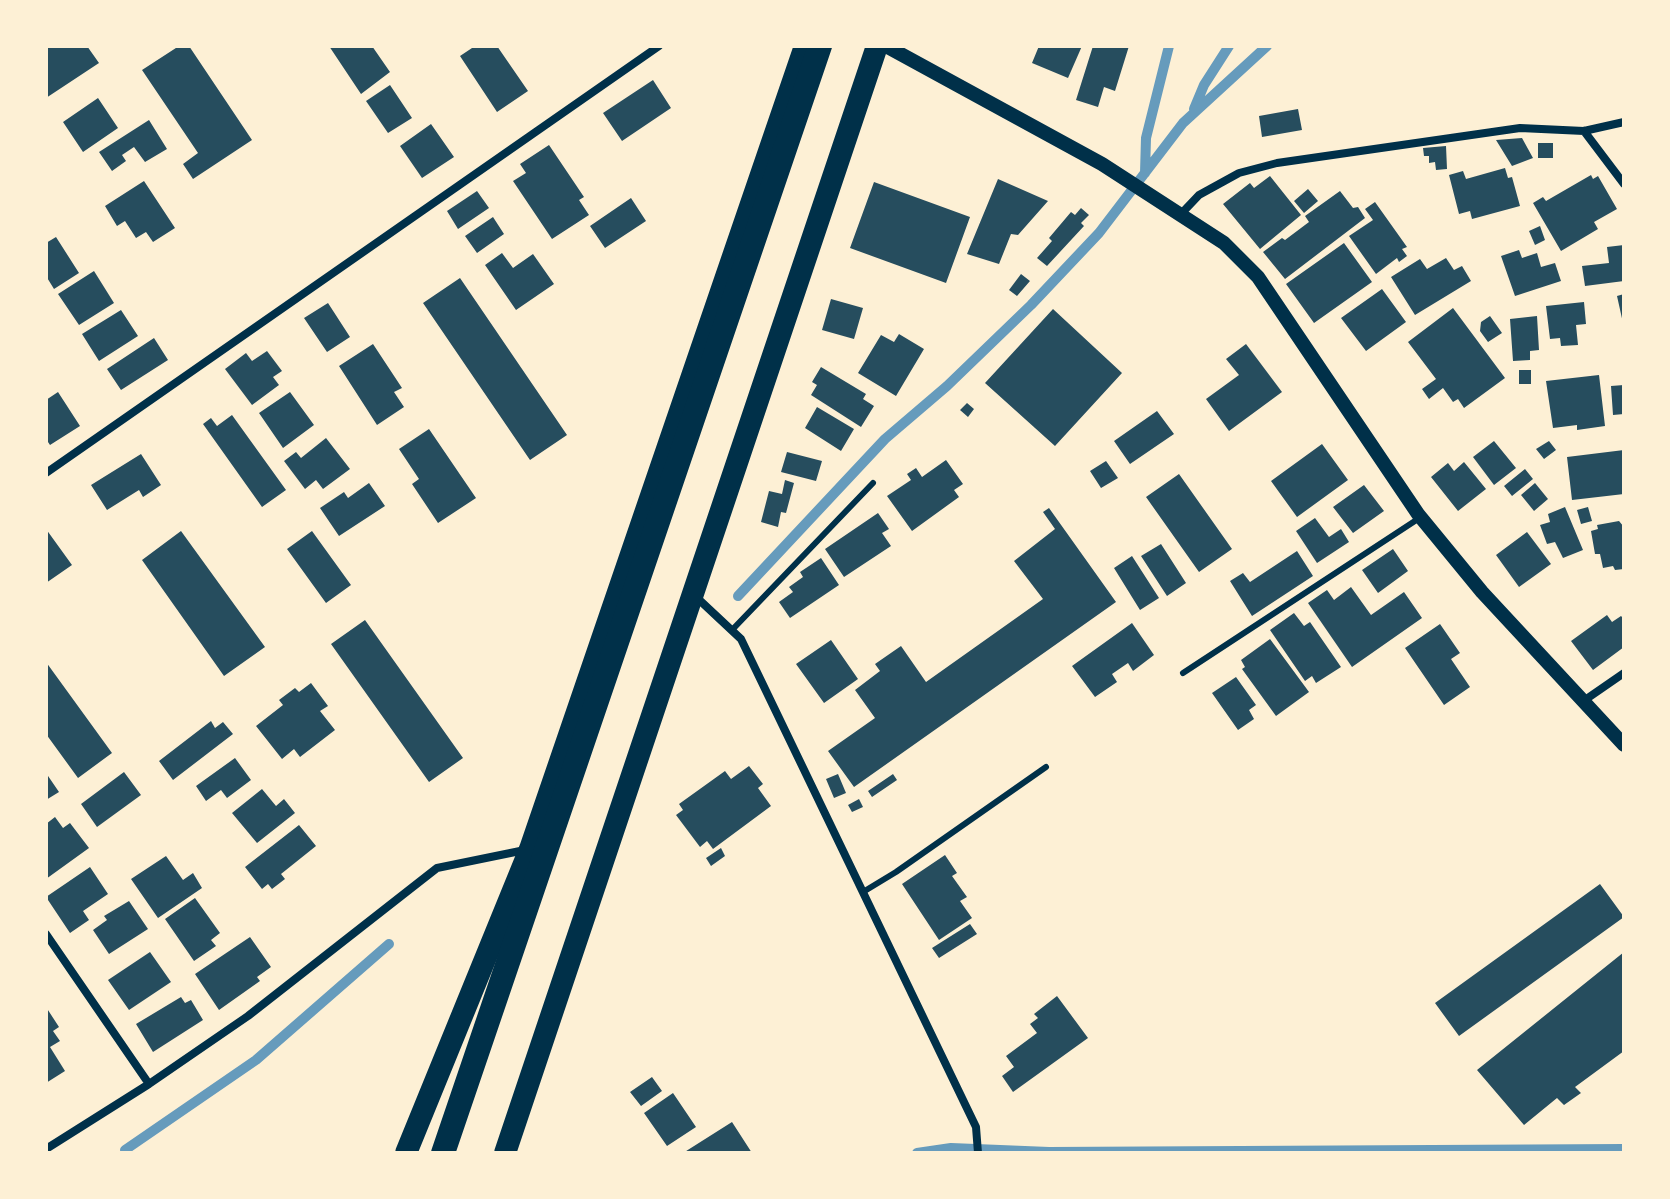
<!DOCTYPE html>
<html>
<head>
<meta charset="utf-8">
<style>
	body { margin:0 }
	#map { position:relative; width:1670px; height:1199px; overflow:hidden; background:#fdf0d5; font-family:"Titillium Web",sans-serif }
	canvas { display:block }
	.frame { position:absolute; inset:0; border:48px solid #fdf0d5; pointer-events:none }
</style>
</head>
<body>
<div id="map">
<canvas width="1670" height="1199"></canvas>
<div class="frame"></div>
</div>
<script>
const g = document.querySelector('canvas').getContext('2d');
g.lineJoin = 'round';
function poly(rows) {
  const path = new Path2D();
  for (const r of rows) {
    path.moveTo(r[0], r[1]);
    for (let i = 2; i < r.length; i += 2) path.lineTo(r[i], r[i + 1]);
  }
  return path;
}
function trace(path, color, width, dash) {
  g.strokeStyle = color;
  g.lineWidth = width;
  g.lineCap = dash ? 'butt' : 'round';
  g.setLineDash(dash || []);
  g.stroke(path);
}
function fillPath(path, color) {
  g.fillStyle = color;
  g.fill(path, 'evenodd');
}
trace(poly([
	[1194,109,1204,85,1229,46],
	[1145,173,1146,138,1169,46],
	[738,596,885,439,947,386,1031,305,1099,233,1183,123,1267,46],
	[125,1150,256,1060,389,944],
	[917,1153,951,1148,1049,1152,1624,1149]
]), '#669bbc', 10);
fillPath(poly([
	[46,46,87,46,99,63,46,98],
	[179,46,189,46,252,140,193,179,183,164,198,153,142,70],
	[329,46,372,46,390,72,361,94],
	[475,46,497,46,528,91,497,112,460,56],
	[1039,46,1082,46,1068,78,1032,63],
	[1093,46,1129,46,1115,91,1104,87,1098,107,1076,100],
	[653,80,671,108,622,141,603,113],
	[390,85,412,118,388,133,366,101],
	[98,98,118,128,83,152,63,122],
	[1298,109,1302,130,1262,137,1259,116],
	[149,120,167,149,145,162,134,147,122,155,126,161,112,171,99,152],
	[431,124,454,157,422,178,400,146],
	[1522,138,1533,158,1512,166,1496,140],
	[1538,143,1553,143,1553,158,1538,158],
	[549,145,584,197,579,200,589,215,552,239,513,181,526,173,520,164],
	[1446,146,1447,169,1436,170,1435,162,1429,163,1429,156,1424,156,1423,148],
	[1505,168,1508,178,1512,177,1520,206,1472,219,1470,211,1459,214,1449,175,1463,171,1466,179],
	[1591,175,1593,179,1598,176,1617,209,1594,222,1598,229,1561,251,1533,203,1543,197,1546,201],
	[1270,176,1301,215,1260,249,1223,204,1250,183,1254,188],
	[998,179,1048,201,1018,235,1011,234,999,264,967,254],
	[144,181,175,228,153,242,146,232,136,238,125,221,117,226,105,206],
	[874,182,970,217,946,283,850,248],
	[1308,189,1318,201,1304,213,1294,201],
	[477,191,489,208,458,229,447,211],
	[1340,191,1353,208,1358,207,1365,218,1285,279,1263,252,1282,238,1285,240,1309,222,1305,216],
	[631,198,646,221,605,248,590,226],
	[1375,202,1407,247,1402,249,1407,256,1399,262,1397,258,1376,274,1349,236,1373,220,1365,209],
	[1081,208,1089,215,1081,223,1084,226,1047,266,1037,258,1052,241,1049,238,1071,212,1075,215],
	[493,217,504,234,477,253,465,236],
	[1540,226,1545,240,1535,245,1529,231],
	[56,237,79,273,54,289,46,276,46,243],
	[1344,243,1372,282,1314,323,1286,284],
	[1624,245,1624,281,1585,286,1582,266,1609,263,1607,247],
	[1519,250,1522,258,1537,253,1541,267,1555,263,1561,281,1515,296,1501,256],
	[502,253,513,268,533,254,554,284,516,310,485,265],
	[1446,258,1454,270,1462,266,1471,281,1415,315,1391,277,1420,259,1427,269],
	[94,271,114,303,79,325,58,294],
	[1021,274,1030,281,1017,296,1009,290],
	[460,278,567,435,530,460,423,303],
	[1382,289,1406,322,1366,351,1341,318],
	[1624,294,1624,323,1623,323,1617,296],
	[831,299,863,308,854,339,822,330],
	[1584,302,1586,324,1576,325,1578,345,1561,346,1560,338,1550,339,1546,306],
	[328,303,350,337,327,352,304,318],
	[1453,308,1505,378,1464,408,1458,399,1453,402,1443,388,1429,399,1422,389,1436,379,1408,342],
	[1053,309,1122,373,1055,446,985,383],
	[121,310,138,336,99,361,82,334],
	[1490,316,1502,333,1488,342,1480,331,1481,322],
	[1537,316,1539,350,1530,351,1530,360,1513,361,1510,319],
	[899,334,924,349,896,396,858,373,881,335,894,342],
	[154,338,168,360,121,390,107,369],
	[373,344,402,388,394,392,404,407,377,425,339,366],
	[1246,344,1282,392,1229,431,1206,399,1239,375,1226,359],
	[267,351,282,371,273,377,279,385,252,405,225,369,246,353,252,361],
	[821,367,866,394,863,399,874,406,861,427,811,395,817,385,812,382],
	[1519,370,1531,370,1531,384,1519,384],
	[1599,375,1605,426,1577,430,1577,425,1553,428,1546,381],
	[1624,385,1624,414,1613,415,1611,386],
	[58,392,80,426,50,445,46,439,46,400],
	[290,392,314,425,283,448,259,413],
	[967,403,974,409,968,417,960,410],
	[817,407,854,429,841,451,805,428],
	[1157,411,1174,434,1130,464,1114,441],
	[232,415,286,490,262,507,203,424,211,418,217,426],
	[429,429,476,498,438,523,412,484,419,479,399,449],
	[326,438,350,469,323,489,316,480,305,489,284,461,296,452,301,458],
	[1494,441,1516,468,1494,485,1473,457],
	[1549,441,1556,450,1544,459,1536,449],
	[1322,444,1348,480,1297,517,1271,481],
	[1624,450,1624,494,1572,500,1567,457],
	[787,452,822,461,816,481,781,472],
	[141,454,161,485,143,497,139,490,107,510,91,485],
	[946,460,963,484,954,490,959,497,912,531,887,496,911,480,907,474,916,468,922,477],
	[1106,461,1118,478,1101,488,1090,471],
	[1464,462,1486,489,1458,511,1431,477,1448,463,1454,471],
	[1525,469,1533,479,1512,496,1504,486],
	[1179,474,1232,549,1199,572,1146,497],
	[785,480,794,483,786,513,781,512,778,527,761,522,769,491,782,494],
	[369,483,385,506,339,536,320,508,344,492,348,498],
	[1535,483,1548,499,1534,511,1521,495],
	[1364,485,1384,511,1353,533,1333,507],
	[1565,507,1583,550,1563,558,1555,542,1547,544,1540,525,1550,522,1548,514],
	[1588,507,1592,521,1581,524,1577,510],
	[1049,508,1116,602,854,787,828,751,875,718,855,690,880,671,875,664,901,646,926,682,1043,599,1014,561,1055,529,1043,512],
	[878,513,889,529,882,533,891,546,844,577,825,549],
	[1315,518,1329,537,1341,529,1349,542,1317,563,1296,531],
	[1619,521,1624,527,1624,569,1615,570,1613,566,1603,568,1600,554,1595,554,1591,531,1598,529,1597,525],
	[46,529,72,565,46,583],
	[181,531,265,647,224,676,142,560],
	[312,531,351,585,326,603,287,549],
	[1527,532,1551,564,1519,587,1496,555],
	[1161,544,1186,583,1167,596,1141,556],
	[1393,549,1408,571,1378,593,1362,570],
	[1297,551,1313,576,1252,616,1230,581,1243,573,1250,582],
	[1132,556,1159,598,1140,610,1114,568],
	[821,558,839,585,790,618,779,602,793,592,789,587,803,577,800,572],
	[1351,587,1371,615,1404,592,1422,618,1352,667,1308,603,1327,590,1334,600],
	[1294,613,1304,626,1310,622,1341,667,1316,683,1312,676,1305,681,1270,630],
	[1607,615,1612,622,1621,616,1624,619,1624,647,1593,670,1571,641],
	[365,620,463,758,429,782,331,644],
	[1132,623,1154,655,1133,671,1128,663,1112,674,1117,682,1095,697,1072,666],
	[1440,624,1460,653,1451,659,1470,687,1444,705,1405,648],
	[1270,639,1309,692,1276,716,1242,669,1245,667,1241,660],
	[831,640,858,679,824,703,796,664],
	[46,662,112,753,78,778,46,734],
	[1236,677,1256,705,1249,710,1254,719,1238,730,1212,693],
	[311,683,328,706,320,711,335,730,300,757,294,749,282,759,256,726,283,705,279,700,295,688,299,692],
	[211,721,215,728,223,722,233,734,173,780,159,761],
	[235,758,251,780,227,798,221,790,206,801,196,786],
	[749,766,763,784,758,788,771,806,713,849,707,841,700,847,676,815,683,810,679,804,725,771,731,779],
	[124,772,141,795,97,827,81,804],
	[46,773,59,792,46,800],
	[838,774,846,793,834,798,826,779],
	[893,774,897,780,872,797,868,791],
	[262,789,276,806,284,799,295,813,257,843,232,813],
	[859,799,863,807,852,812,848,805],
	[55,817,63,828,70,823,89,848,46,879,46,824],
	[299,825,316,846,281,874,285,879,272,889,268,884,262,889,245,867],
	[721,848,725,856,711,866,706,858],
	[945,855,957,873,952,876,967,897,960,901,972,918,939,940,902,884],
	[166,856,183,880,193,873,202,888,158,918,131,879],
	[90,867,108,894,83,911,89,920,70,933,46,897],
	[1600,884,1624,917,1459,1036,1435,1003],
	[195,898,220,933,211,940,216,946,194,961,165,919],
	[129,901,148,929,109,954,93,930,107,920,104,916],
	[970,924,977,934,939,958,932,948],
	[250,937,271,967,257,977,260,981,219,1010,195,974],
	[150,952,171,982,129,1010,108,980],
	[1624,952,1624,1051,1575,1087,1581,1093,1564,1105,1557,1098,1524,1125,1477,1070],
	[1057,996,1088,1038,1013,1092,1002,1076,1014,1067,1006,1056,1037,1033,1030,1024,1038,1018,1034,1014],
	[181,997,185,1003,191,1000,203,1020,153,1052,136,1024],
	[46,1007,59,1027,53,1031,60,1041,50,1047,65,1071,46,1083],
	[652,1077,662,1091,641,1106,630,1092],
	[673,1093,696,1127,667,1146,644,1113],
	[732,1122,752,1153,683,1153]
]), '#264d5e');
trace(poly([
	[732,630,873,483],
	[1183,673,1421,517],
	[863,892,896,872,1046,767]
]), '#003049', 6);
trace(poly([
	[1584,131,1624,184],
	[1180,215,1199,195,1239,173,1277,163,1520,128,1584,131,1624,122],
	[46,473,659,46],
	[694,595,741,639,976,1127,978,1153],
	[1582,702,1624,673],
	[46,934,149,1084],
	[46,1149,149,1084,248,1016,437,868,525,850]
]), '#003049', 8);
trace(poly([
	[886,46,1102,164,1224,243,1258,277,1418,514,1482,592,1624,745]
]), '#003049', 14);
trace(poly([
	[406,1153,530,849,805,46],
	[505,1153,877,46]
]), '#003049', 22);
trace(poly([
	[443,1153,820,46]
]), '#003049', 24);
</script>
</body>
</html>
